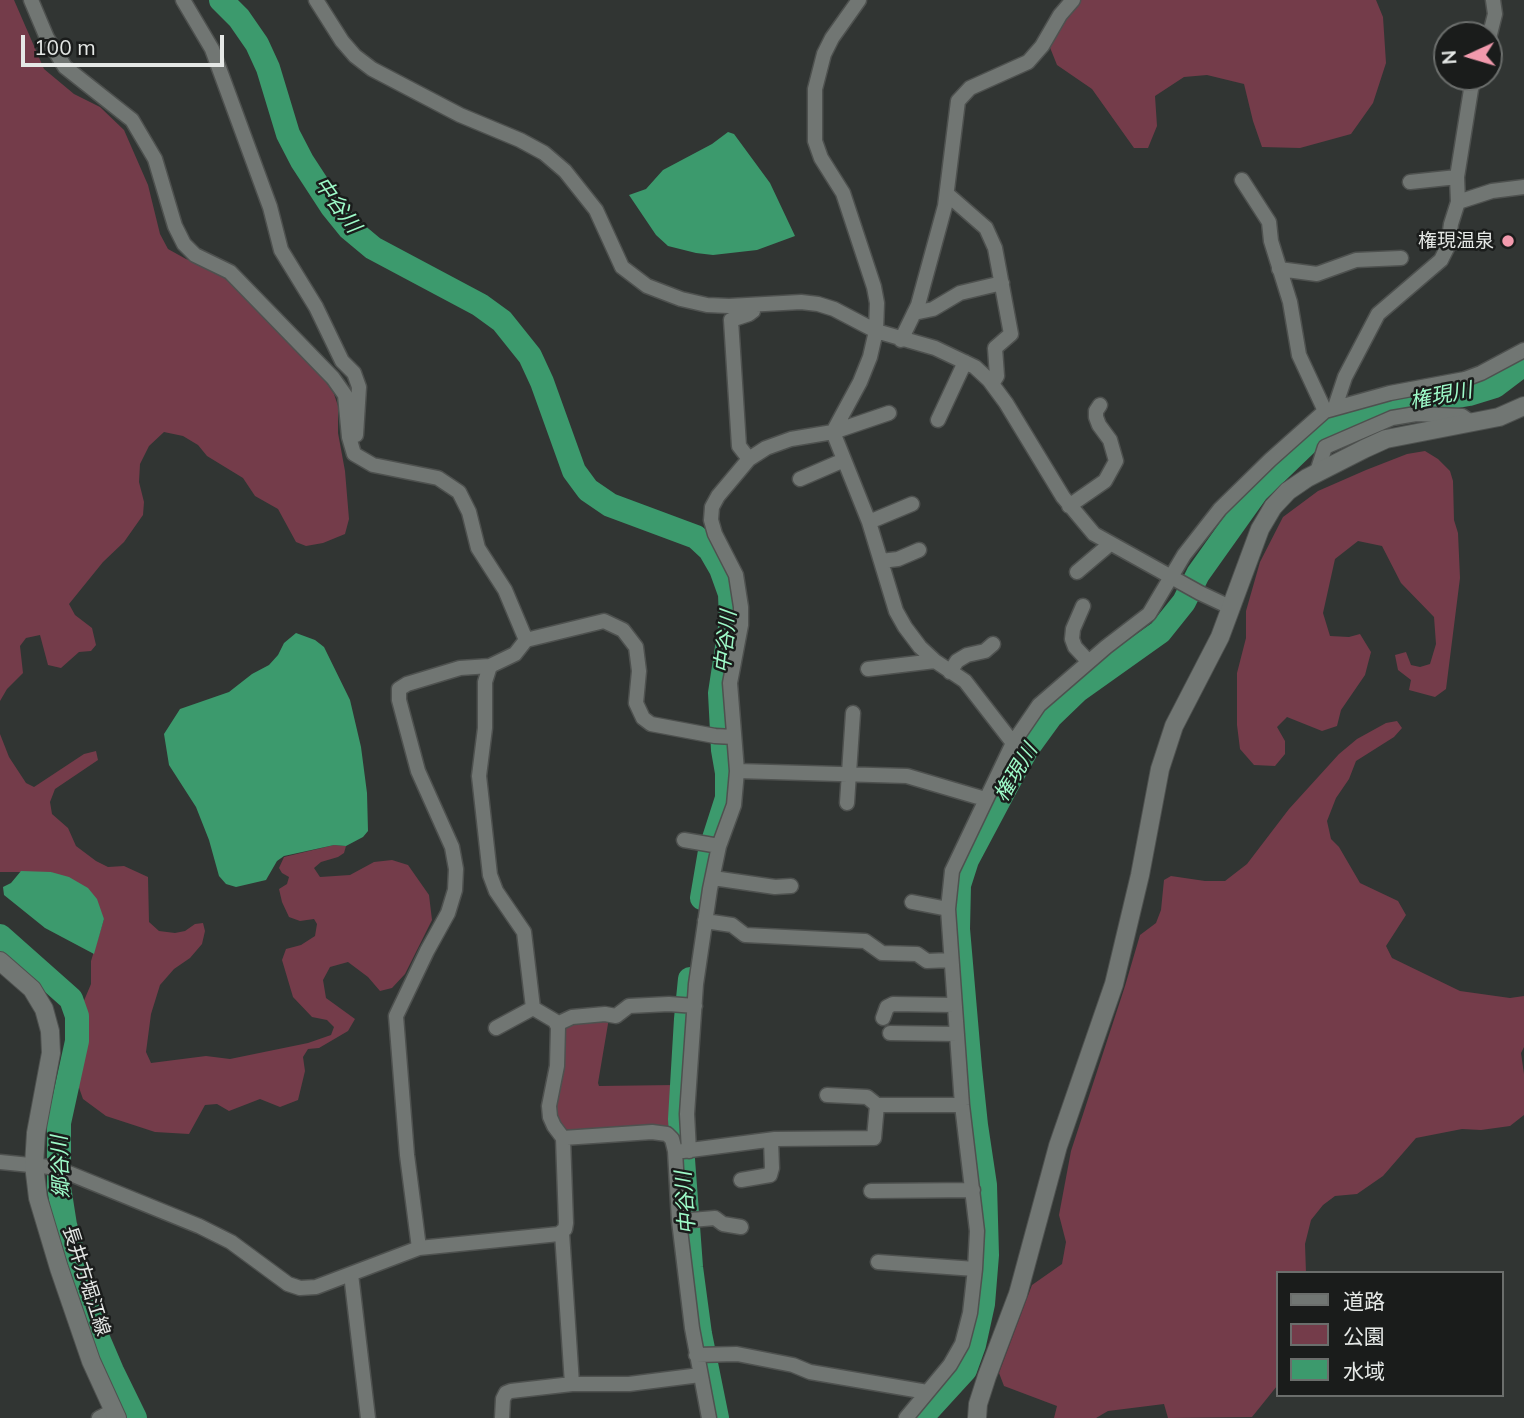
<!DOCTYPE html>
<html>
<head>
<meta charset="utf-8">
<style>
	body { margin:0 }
	#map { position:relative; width:1524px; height:1418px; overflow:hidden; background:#313533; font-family:Mulish,"Noto Sans JP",sans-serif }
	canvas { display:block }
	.legend { position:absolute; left:1276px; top:1271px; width:228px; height:126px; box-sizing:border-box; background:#1a1c1b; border:2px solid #6b6e6c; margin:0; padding:9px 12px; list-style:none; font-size:21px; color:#e5e8e6 }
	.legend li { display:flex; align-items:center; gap:14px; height:35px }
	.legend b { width:35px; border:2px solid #6b6e6c }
	.north { position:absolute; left:1433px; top:21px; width:70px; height:70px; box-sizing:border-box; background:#1a1c1b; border:2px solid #6b6e6c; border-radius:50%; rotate:266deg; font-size:19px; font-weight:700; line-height:28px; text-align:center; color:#e5e8e6 }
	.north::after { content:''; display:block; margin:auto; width:24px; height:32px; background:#f29aad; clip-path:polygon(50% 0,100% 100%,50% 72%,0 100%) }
	.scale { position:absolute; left:21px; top:35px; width:203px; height:32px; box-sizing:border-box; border:4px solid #e5e8e6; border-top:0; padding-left:9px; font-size:21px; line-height:24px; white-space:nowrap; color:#e5e8e6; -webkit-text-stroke:5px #1a1c1b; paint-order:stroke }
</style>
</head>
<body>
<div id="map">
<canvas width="1524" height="1418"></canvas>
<ul class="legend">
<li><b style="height:9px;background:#717673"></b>道路</li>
<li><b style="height:19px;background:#743c4a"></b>公園</li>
<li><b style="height:19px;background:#3c9a6d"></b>水域</li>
</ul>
<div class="north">N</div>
<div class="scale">100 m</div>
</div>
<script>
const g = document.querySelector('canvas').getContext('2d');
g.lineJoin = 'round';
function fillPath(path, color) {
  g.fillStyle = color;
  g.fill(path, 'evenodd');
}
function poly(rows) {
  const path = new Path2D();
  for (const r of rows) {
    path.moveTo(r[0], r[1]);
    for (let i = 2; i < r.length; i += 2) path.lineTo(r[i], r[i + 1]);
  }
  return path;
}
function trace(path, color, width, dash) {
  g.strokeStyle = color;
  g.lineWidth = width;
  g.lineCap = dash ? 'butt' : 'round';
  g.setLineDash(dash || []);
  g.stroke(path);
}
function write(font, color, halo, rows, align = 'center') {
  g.font = font + ' Mulish,"Noto Sans JP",sans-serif';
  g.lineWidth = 5;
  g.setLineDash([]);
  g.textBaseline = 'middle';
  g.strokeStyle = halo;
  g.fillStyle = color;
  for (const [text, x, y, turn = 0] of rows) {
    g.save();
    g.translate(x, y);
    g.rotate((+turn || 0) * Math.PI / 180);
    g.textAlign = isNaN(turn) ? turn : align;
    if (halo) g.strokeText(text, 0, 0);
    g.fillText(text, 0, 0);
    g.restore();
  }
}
fillPath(poly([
	[0,0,14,0,44,69,74,94,100,107,124,130,148,185,160,234,168,249,186,259,221,271,275,322,324,379,334,394,338,406,338,433,345,471,349,519,345,534,323,543,306,546,296,542,278,509,255,496,243,478,207,456,198,445,183,436,164,432,149,446,140,464,139,482,144,502,143,515,124,542,103,562,69,604,75,615,92,628,96,645,91,651,79,652,61,668,48,665,40,635,26,638,20,646,23,673,7,689,0,701],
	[1077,0,1376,0,1383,17,1386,63,1373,103,1351,134,1300,148,1262,147,1253,121,1244,84,1207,75,1184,77,1155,96,1157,126,1148,148,1134,148,1092,89,1057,65,1049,45],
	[1425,451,1438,459,1450,471,1453,481,1454,520,1458,533,1460,578,1446,689,1435,697,1409,690,1411,680,1398,670,1395,655,1406,652,1411,665,1420,667,1430,664,1436,644,1434,617,1401,583,1382,546,1358,541,1335,559,1323,613,1330,636,1349,637,1360,634,1371,652,1365,675,1341,710,1337,726,1322,731,1287,717,1277,727,1285,741,1285,754,1275,766,1254,765,1240,749,1237,725,1237,673,1246,638,1246,611,1260,562,1283,517,1318,491,1366,470,1407,454],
	[1397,721,1402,728,1394,737,1356,761,1349,779,1336,798,1327,821,1331,839,1339,847,1360,883,1398,901,1406,915,1386,946,1392,958,1460,991,1510,998,1524,996,1524,1047,1521,1053,1524,1074,1524,1115,1510,1126,1481,1130,1462,1129,1416,1138,1383,1176,1357,1194,1335,1196,1323,1205,1311,1220,1305,1244,1306,1273,1277,1273,1277,1386,1252,1417,1168,1418,1164,1404,1108,1411,1096,1418,1054,1418,1057,1406,1004,1386,999,1373,1032,1285,1062,1264,1066,1242,1059,1215,1071,1151,1125,986,1140,935,1156,923,1161,910,1164,880,1171,876,1205,881,1225,881,1247,864,1289,809,1339,754,1357,739,1386,723],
	[0,734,9,757,26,783,34,787,84,754,96,751,98,760,55,789,50,802,52,814,68,828,76,846,96,861,108,867,124,866,148,877,149,922,159,931,175,933,185,931,195,924,203,923,205,931,202,944,190,958,174,969,160,985,151,1014,146,1052,151,1063,206,1056,230,1059,308,1043,331,1035,334,1027,327,1020,312,1017,293,997,282,960,286,949,301,945,315,936,317,924,314,919,300,921,289,917,282,902,279,889,287,884,289,877,282,873,279,868,284,857,334,845,346,846,344,853,338,857,321,862,314,868,320,877,350,875,374,862,392,860,408,865,429,895,432,920,405,974,392,988,380,991,368,977,348,962,330,967,323,980,326,998,355,1019,348,1031,319,1048,308,1049,303,1057,305,1071,298,1100,280,1107,260,1099,229,1111,217,1104,205,1105,189,1134,155,1132,106,1116,83,1099,77,1082,85,1037,83,1003,91,984,91,961,104,919,51,872,0,872],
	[609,1018,598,1083,599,1086,675,1085,671,1126,562,1130,556,1123,555,1092,564,1058,565,1024]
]), '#743c4a');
fillPath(poly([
	[728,132,734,134,770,183,795,236,757,250,713,255,696,253,668,246,656,235,629,195,646,189,663,170,712,144],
	[296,633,315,640,324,647,350,700,361,747,367,793,368,831,363,837,346,846,334,845,284,856,277,861,266,880,236,887,226,884,219,876,209,840,196,807,169,765,164,734,180,709,229,692,252,674,269,665,278,655,284,643],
	[21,871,51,872,69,877,88,888,97,899,104,919,94,954,45,928,4,895,3,887,11,883]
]), '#3c9a6d');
trace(poly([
	[221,0,239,18,257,44,268,68,288,134,302,161,332,207,349,228,373,248,480,305,502,321,530,356,542,382,574,471,588,490,610,505,696,537,710,550,721,569,730,594,731,621,720,693,723,750,727,773,727,798,710,851,702,898],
	[0,936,71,999,77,1016,77,1041,59,1123,59,1187,65,1225,94,1329,112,1371,135,1418],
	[690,979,686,1019,680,1119,691,1267,700,1334,717,1418],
	[921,1418,965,1370,974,1345,983,1304,987,1255,985,1185,976,1125,970,1068,958,929,959,885,967,860,1008,783,1027,749,1051,716,1077,691,1160,632,1184,602,1198,574,1257,491,1309,441,1323,431,1381,408,1405,401,1440,399,1469,394,1495,386,1524,364]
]), '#3c9a6d', 24);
const minor = poly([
	[31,0,47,38,65,67,132,120,155,159,175,226,184,244,195,255,230,272,333,378,345,395,349,437,354,454,373,465,438,478,459,492,469,512,478,548,505,590,526,640],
	[183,0,212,49,270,207,281,250,316,307,342,361,354,373,359,387,356,435],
	[316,0,342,41,355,56,372,69,460,115,520,140,544,153,565,171,596,210,622,267,647,286,681,299,707,305,729,306,801,302,818,304,834,309,876,331,935,348,975,367,989,380,1006,403,1063,497,1094,534,1200,593,1232,608],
	[1489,38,1495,14,1493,0],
	[1242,180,1269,222,1271,241,1290,302,1299,355,1325,411],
	[1410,182,1457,177],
	[947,194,986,228,995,248,1011,334,995,348,997,376,992,384],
	[1458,202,1457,177,1473,77],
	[1279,269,1317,274,1356,260,1401,258],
	[914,313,933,309,960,293,1002,283],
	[901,340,918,305,945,206,958,101,970,88,1028,62,1042,46,1060,15,1073,0],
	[1335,407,1345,377,1378,314,1441,260,1448,246,1451,224,1458,202,1492,191,1524,187],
	[938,420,965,362],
	[833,432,860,382,870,357,876,331,877,303,874,287,843,193,821,158,815,141,815,89,824,54,832,38,859,0],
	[833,432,869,522,896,611,905,627,920,647,935,661,965,681,1013,743],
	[749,459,739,446,731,320,749,314,753,311,754,305],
	[1317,472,1325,447,1392,418,1416,414,1438,415,1462,416,1472,423],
	[800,479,844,460],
	[1069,506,1105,481,1116,461,1110,440,1099,425,1096,417,1096,411,1100,405],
	[869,522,912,504],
	[881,561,898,559,919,550],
	[1077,572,1110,544],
	[1083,606,1073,629,1072,639,1075,647,1088,661],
	[490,666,485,682,485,728,479,776,490,875,496,891,524,932,533,1008,555,1021,558,1027,557,1066,549,1106,550,1117,554,1126,563,1138],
	[868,669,935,661],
	[950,672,957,661,967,655,985,651,993,644],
	[737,771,907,776,985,799],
	[847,803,853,713],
	[684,840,719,846],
	[713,878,775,887,791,886],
	[912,902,948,909],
	[705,921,732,925,745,935,865,941,882,953,917,954,927,961,951,960],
	[883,1018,887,1007,893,1004,954,1005],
	[557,1024,572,1017,605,1014,616,1016,629,1006,669,1004,695,1006],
	[496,1028,533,1008],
	[890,1033,957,1034],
	[827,1095,867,1097,877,1105],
	[683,1151,775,1139,874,1138,877,1105,962,1105],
	[689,1151,687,1114,696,984,710,889,719,846,734,805,737,771,730,683,741,625,741,607,736,575,715,534,711,520,712,507,718,496,749,459,766,448,791,439,833,432,889,413],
	[0,1162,50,1167,71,1174,199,1226,231,1242,288,1284,300,1288,316,1287,419,1248,559,1234,565,1229,566,1223,563,1138,652,1132,667,1134,672,1139,675,1151,679,1221,692,1328,709,1418],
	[741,1180,770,1175,772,1168,771,1140],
	[871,1191,973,1190],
	[679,1221,715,1218,723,1224,741,1227],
	[562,1233,572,1384],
	[419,1248,407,1155,396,1016,427,951,448,913,455,890,456,869,452,847,418,771,399,700,399,689,407,684,460,668,490,666,515,654,526,640,604,621,623,630,636,647,639,671,636,703,643,718,651,724,715,736,734,737],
	[878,1262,975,1269],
	[351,1274,368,1418],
	[696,1355,737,1354,793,1365,810,1372,927,1392],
	[99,1418,113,1411],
	[502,1418,503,1399,506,1393,511,1391,572,1384,629,1384,700,1375],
	[906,1418,950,1365,962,1344,970,1313,975,1269,977,1231,962,1105,948,909,952,871,1013,743,1039,705,1106,647,1149,614,1184,555,1220,509,1270,460,1325,411,1390,393,1465,379,1481,373,1524,350]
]);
const tertiary = poly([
	[977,1418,978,1404,987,1376,1018,1294,1058,1146,1114,984,1140,875,1160,769,1174,726,1220,637,1260,529,1273,507,1288,491,1307,478,1364,449,1386,439,1499,417,1524,406]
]);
const secondary = poly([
	[0,961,32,989,44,1009,50,1031,51,1053,36,1133,34,1165,38,1198,59,1268,91,1361,117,1418]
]);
trace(minor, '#4e514f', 17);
trace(tertiary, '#4e514f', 20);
trace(secondary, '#4e514f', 20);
trace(minor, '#717673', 14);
trace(tertiary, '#717673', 18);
trace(secondary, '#717673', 18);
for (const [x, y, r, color] of [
	[1508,241,7,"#f29aad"]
]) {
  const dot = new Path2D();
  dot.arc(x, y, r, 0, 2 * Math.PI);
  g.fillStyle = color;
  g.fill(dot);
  trace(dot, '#1a1c1b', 2.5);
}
write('19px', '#e5e8e6', '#1a1c1b', [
	["権現温泉",1494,241]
], 'right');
write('19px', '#e5e8e6', '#1a1c1b', [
	["長井方堀江線",86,1281,72]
]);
write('italic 21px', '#9efbc9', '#1a1c1b', [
	["中谷川",337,205,54],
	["権現川",1441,396,-11],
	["中谷川",726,642,-84],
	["権現川",1016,773,-59],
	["郷谷川",61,1167,-92],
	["中谷川",686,1203,-94]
]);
</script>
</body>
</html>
